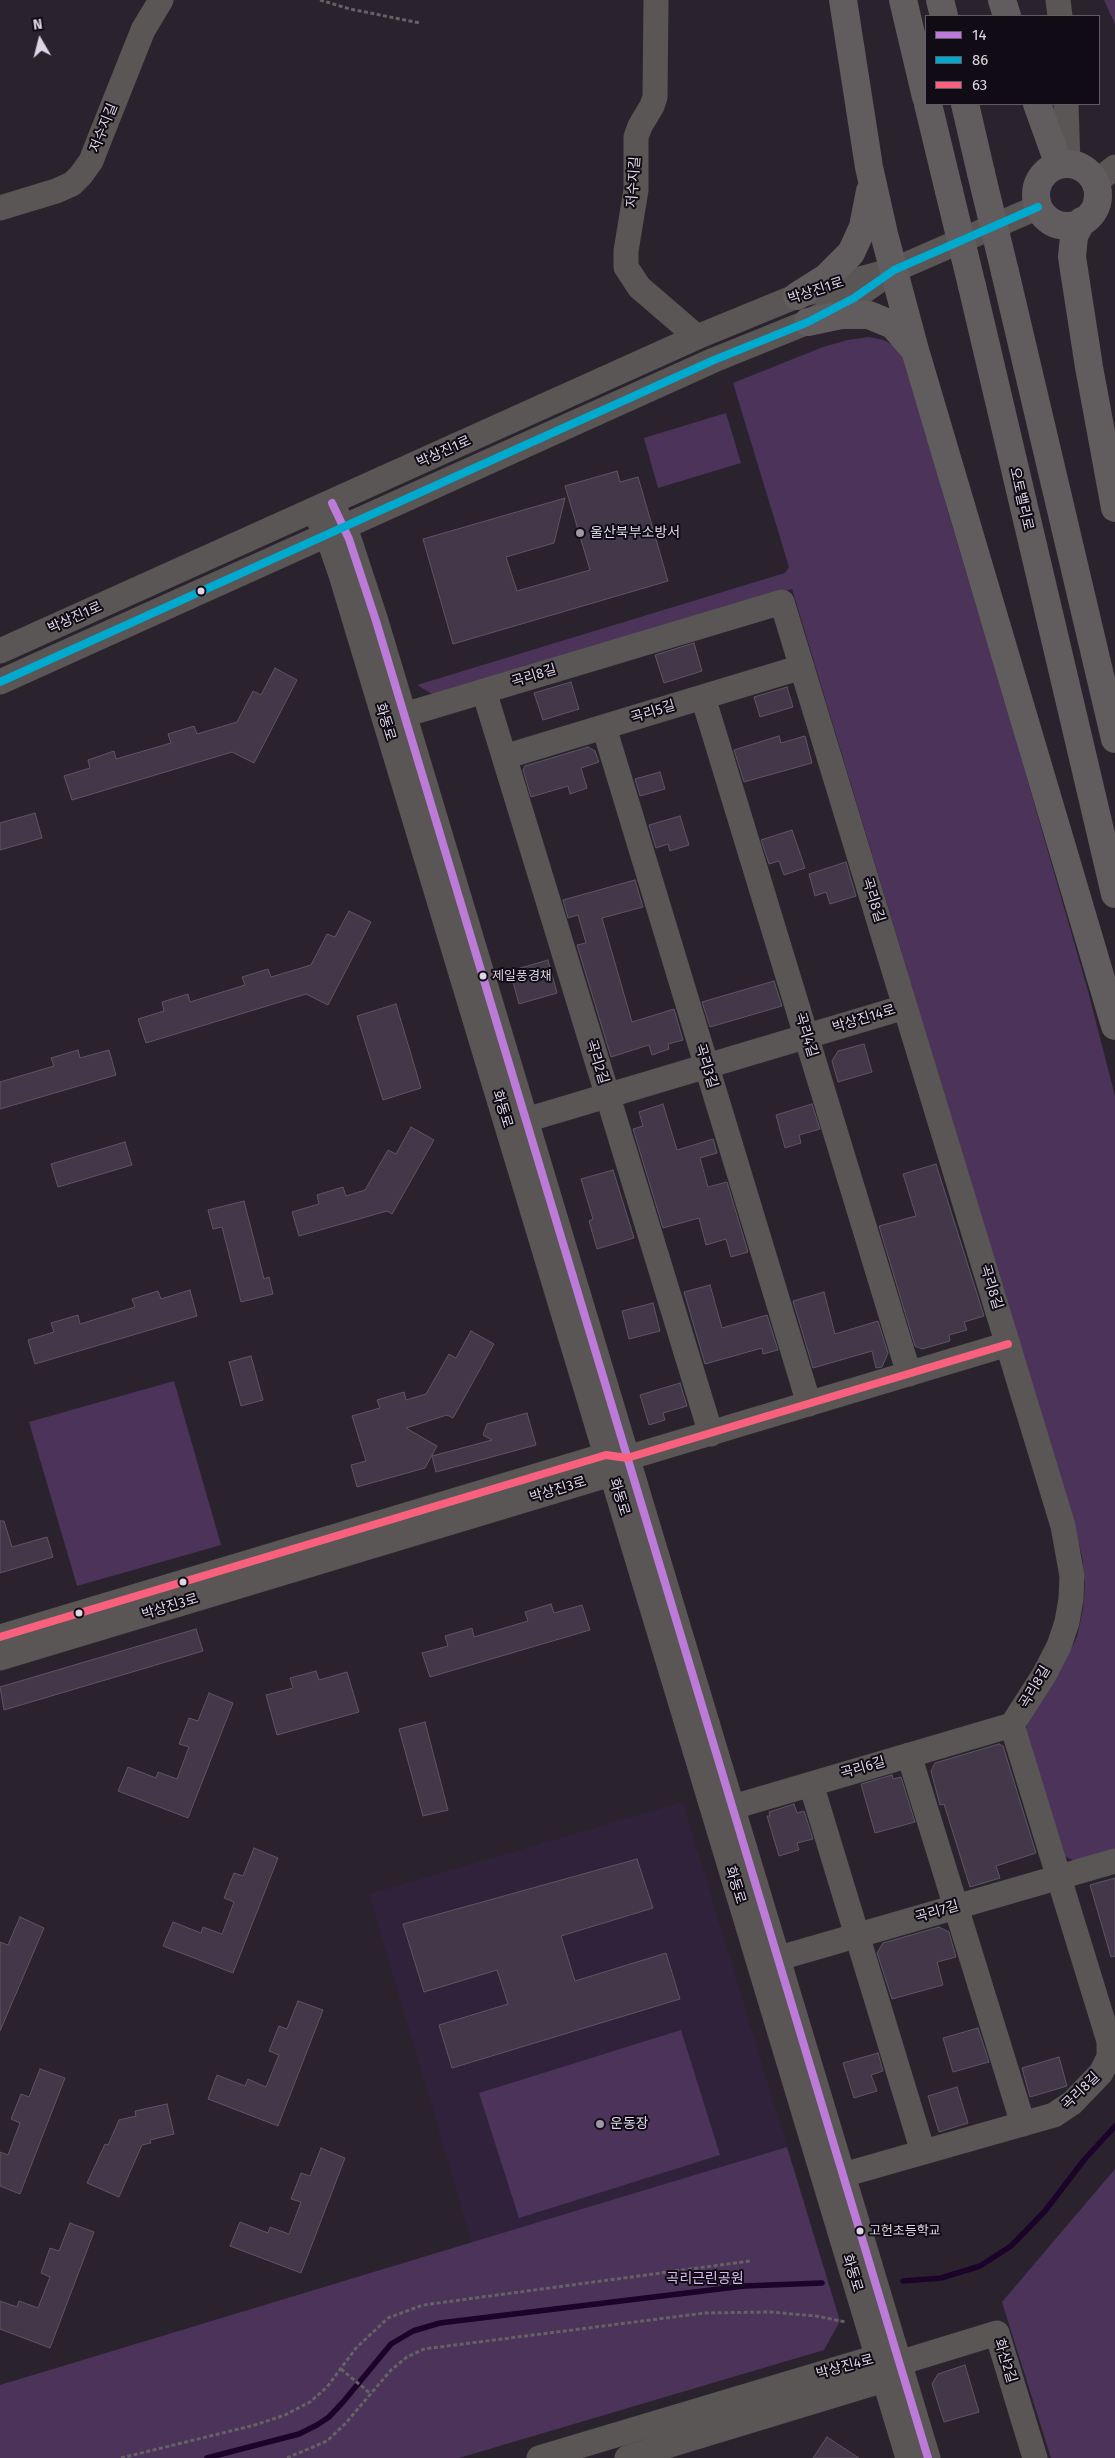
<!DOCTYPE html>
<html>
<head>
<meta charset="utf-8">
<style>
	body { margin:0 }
	#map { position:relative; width:1115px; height:2458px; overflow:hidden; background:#2a232e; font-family:"Fira Sans",sans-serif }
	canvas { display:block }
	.legend { position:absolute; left:925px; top:15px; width:175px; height:90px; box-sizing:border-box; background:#100b14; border:1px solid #625c67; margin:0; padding:6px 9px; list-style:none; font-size:15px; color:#ddd6e4 }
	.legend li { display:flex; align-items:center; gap:10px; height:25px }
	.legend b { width:25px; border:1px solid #625c67 }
	.north { position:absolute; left:15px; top:15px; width:50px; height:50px; -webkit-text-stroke:4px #100b14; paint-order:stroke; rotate:352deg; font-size:14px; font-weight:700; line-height:20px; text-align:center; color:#ddd6e4 }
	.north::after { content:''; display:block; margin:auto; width:18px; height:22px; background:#ddd6e4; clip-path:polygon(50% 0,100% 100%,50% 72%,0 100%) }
</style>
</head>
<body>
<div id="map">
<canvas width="1115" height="2458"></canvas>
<ul class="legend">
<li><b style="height:6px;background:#bd7bd9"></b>14</li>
<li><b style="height:6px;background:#00a9ce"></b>86</li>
<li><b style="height:6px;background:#f8607d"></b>63</li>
</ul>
<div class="north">N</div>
</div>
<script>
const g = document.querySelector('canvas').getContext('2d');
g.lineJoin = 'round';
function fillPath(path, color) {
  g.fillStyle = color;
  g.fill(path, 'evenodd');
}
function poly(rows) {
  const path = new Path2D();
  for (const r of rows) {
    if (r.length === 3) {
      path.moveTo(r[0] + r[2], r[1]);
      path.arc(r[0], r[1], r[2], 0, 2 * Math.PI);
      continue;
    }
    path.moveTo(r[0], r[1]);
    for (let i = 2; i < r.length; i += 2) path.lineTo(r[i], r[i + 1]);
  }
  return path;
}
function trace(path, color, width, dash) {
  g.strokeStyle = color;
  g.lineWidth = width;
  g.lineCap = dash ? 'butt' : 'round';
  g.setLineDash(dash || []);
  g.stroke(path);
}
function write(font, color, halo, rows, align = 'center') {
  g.font = font + ' "Fira Sans","Noto Sans KR",sans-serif';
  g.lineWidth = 4;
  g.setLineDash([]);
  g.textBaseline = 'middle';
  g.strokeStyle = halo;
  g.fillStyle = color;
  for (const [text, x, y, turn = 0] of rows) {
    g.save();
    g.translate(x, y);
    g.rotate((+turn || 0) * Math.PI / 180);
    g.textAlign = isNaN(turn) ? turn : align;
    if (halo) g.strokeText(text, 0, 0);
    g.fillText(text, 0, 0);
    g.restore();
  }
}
fillPath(poly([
	[683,1802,787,2147,472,2243,369,1894]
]), '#30223a');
fillPath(poly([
	[1104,0,1115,0,1115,24],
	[869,337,884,340,896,347,905,360,912,381,948,512,1008,712,1088,991,1115,1096,1115,1853,1081,1864,1064,1856,1025,1732,1031,1712,1065,1661,1077,1637,1083,1609,1085,1583,1082,1556,1073,1520,792,589,432,694,417,685,785,573,789,567,733,383,823,347,848,340],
	[726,413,741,463,658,488,644,438],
	[174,1381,221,1545,77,1586,29,1422],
	[681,2030,720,2155,519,2218,479,2093],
	[787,2147,840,2321,824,2350,459,2458,0,2458,0,2385],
	[1115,2169,1115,2458,1051,2458,1002,2302]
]), '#4b335a');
trace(poly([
	[903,2281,941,2278,980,2266,1011,2246,1045,2211,1084,2160,1115,2126],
	[207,2458,299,2434,317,2425,329,2417,343,2402,391,2344,413,2331,440,2323,744,2286,822,2283]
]), '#1b0329', 5.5);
const building = poly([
	[617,471,620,482,638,477,668,581,453,644,423,539,565,498,554,543,506,557,517,591,590,570,565,486,617,471],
	[694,643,702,671,664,683,655,655,694,643],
	[275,668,297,680,254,763,232,752,72,800,64,776,90,768,88,760,114,751,116,759,171,743,168,734,194,726,197,734,237,722,253,691,261,695,275,668],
	[571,682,579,709,543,720,534,693,571,682],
	[787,687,793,707,760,717,754,697,787,687],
	[779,736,781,743,805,736,812,763,744,782,734,750,779,736],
	[588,747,595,751,599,762,581,768,587,788,570,794,568,786,531,797,523,770,525,766,588,747],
	[660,772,665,789,640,796,635,779,660,772],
	[35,813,42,838,0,850,0,823,35,813],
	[680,816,689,845,670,851,668,844,656,848,649,825,680,816],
	[792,830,805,868,784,875,779,861,769,864,761,840,792,830],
	[846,862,856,896,830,904,826,892,815,896,809,874,846,862],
	[635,880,643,907,602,918,632,1022,674,1009,683,1040,668,1044,669,1049,652,1055,649,1045,611,1057,577,945,586,943,578,915,568,918,563,900,635,880],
	[349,911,371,922,328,1005,306,994,146,1043,138,1019,164,1011,162,1002,188,994,190,1002,245,985,242,977,268,969,271,977,311,965,327,934,335,937,349,911],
	[548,960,557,993,519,1004,510,971,548,960],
	[774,981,782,1006,710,1027,702,1002,774,981],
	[396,1004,421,1088,383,1100,357,1016,396,1004],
	[864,1044,872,1072,838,1082,832,1061,838,1051,864,1044],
	[78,1050,80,1058,109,1050,116,1075,0,1109,0,1082,54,1066,51,1058,78,1050],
	[663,1104,677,1150,713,1139,717,1153,700,1158,708,1187,727,1182,748,1252,731,1257,726,1239,706,1245,699,1218,663,1228,633,1129,643,1126,639,1112,663,1104],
	[812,1104,820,1129,799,1135,801,1143,785,1148,776,1115,812,1104],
	[411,1127,434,1140,392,1214,387,1211,299,1236,292,1212,319,1204,317,1195,343,1187,346,1196,365,1190,388,1150,396,1154,411,1127],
	[125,1142,132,1165,58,1187,51,1164,125,1142],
	[936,1164,984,1316,964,1322,967,1330,949,1335,950,1341,922,1349,915,1346,879,1226,916,1216,903,1174,936,1164],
	[613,1170,634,1238,597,1249,589,1221,593,1219,581,1179,613,1170],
	[244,1201,264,1279,269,1277,273,1294,241,1302,222,1227,213,1229,208,1210,244,1201],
	[710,1285,722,1328,767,1315,778,1350,763,1354,762,1348,705,1364,684,1292,710,1285],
	[190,1290,197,1316,35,1364,28,1340,54,1332,51,1323,78,1315,80,1324,135,1307,132,1299,158,1291,161,1299,190,1290],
	[824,1292,835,1334,878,1321,888,1353,882,1367,876,1368,872,1351,813,1368,793,1301,824,1292],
	[653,1303,660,1331,629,1339,622,1311,653,1303],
	[471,1331,494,1344,453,1418,447,1415,406,1428,437,1446,425,1468,357,1487,351,1465,366,1461,352,1416,380,1408,377,1400,404,1392,406,1400,426,1394,449,1354,456,1358,471,1331],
	[251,1356,263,1400,241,1406,229,1362,251,1356],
	[680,1383,687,1406,663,1413,665,1420,649,1425,640,1395,680,1383],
	[527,1413,536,1445,436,1472,432,1456,492,1440,483,1435,487,1424,527,1413],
	[0,1521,4,1521,12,1547,47,1537,53,1557,0,1573,0,1521],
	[551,1604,554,1613,582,1605,590,1630,430,1677,422,1653,448,1646,445,1636,472,1628,474,1637,528,1621,525,1612,551,1604],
	[196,1629,203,1651,4,1710,0,1687,196,1629],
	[316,1671,319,1680,347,1672,359,1712,277,1735,266,1695,293,1688,290,1678,316,1671],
	[209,1693,233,1703,188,1818,118,1791,128,1767,156,1778,158,1772,177,1779,189,1747,179,1744,189,1718,198,1721,209,1693],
	[425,1722,448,1810,423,1816,399,1729,425,1722],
	[999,1744,1003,1746,1036,1853,996,1866,1000,1878,970,1887,944,1804,940,1805,931,1771,935,1763,999,1744],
	[892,1775,893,1779,901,1777,915,1822,875,1833,861,1784,892,1775],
	[794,1804,797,1813,804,1811,813,1839,797,1843,799,1850,779,1856,767,1816,770,1816,769,1812,794,1804],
	[254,1848,278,1858,233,1973,163,1946,173,1922,201,1933,203,1927,222,1934,234,1902,224,1898,234,1873,243,1876,254,1848],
	[637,1859,653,1908,561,1936,575,1981,666,1953,680,1999,452,2068,439,2025,508,2004,497,1970,424,1992,403,1924,637,1859],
	[1115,1878,1115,1956,1111,1957,1090,1885,1115,1878],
	[20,1917,44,1928,0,2031,0,1942,8,1945,20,1917],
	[939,1927,949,1932,956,1957,937,1962,943,1985,892,1999,877,1953,883,1943,939,1927],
	[298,2001,323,2010,278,2126,208,2099,217,2075,245,2086,248,2079,266,2087,279,2055,269,2051,279,2026,287,2029,298,2001],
	[978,2028,989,2062,953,2072,943,2038,978,2028],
	[878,2053,883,2071,871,2075,877,2091,854,2098,843,2063,878,2053],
	[1059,2057,1067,2086,1030,2097,1022,2068,1059,2057],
	[40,2069,65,2078,20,2194,0,2186,0,2152,8,2155,20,2123,11,2119,21,2094,29,2097,40,2069],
	[957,2087,968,2123,939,2132,928,2096,957,2087],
	[167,2104,174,2134,150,2140,151,2143,142,2145,119,2197,87,2183,105,2144,108,2145,119,2120,136,2116,135,2111,167,2104],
	[321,2148,345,2158,301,2273,230,2246,240,2222,268,2233,270,2227,289,2234,301,2202,291,2199,301,2173,310,2176,321,2148],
	[70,2223,94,2232,50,2348,0,2329,0,2301,17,2307,19,2301,38,2308,50,2277,41,2273,50,2248,59,2251,70,2223],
	[965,2365,979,2412,944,2422,932,2384,938,2374,965,2365],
	[827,2437,859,2458,813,2458,827,2437]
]);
fillPath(building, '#43384a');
trace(building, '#5d5661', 1);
trace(poly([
	[320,0,350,9,420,23],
	[341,2369,371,2394],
	[121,2458,255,2425,285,2415,310,2402,327,2387,356,2348,388,2318,423,2305,750,2261],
	[287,2458,327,2441,345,2424,391,2370,407,2357,424,2349,705,2313,770,2312,816,2316,846,2322]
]), '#656264', 3, [4, 2.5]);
trace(poly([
	[656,0,655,97,652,106,640,126,636,137,636,190,626,251,626,267,639,287,697,337],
	[1058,0,1060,16],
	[1066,104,1068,164],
	[1095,183,1115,167],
	[0,208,56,191,72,184,81,175,91,161,100,138,143,30,161,0],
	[332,503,349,539,376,621,928,2458],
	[314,510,331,546,341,575,908,2458],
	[0,651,697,337,797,296,882,273],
	[0,682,714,360,808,322,854,298,894,270,1038,207],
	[484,691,711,1434],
	[703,697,909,1374],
	[404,715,782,602,1063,1526,1072,1576,1071,1599,1067,1622,1059,1646,1044,1675,1012,1725,1109,2041,1109,2057,1101,2073,1072,2103,1054,2115,843,2175],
	[604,727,809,1404],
	[504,757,802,667],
	[509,1125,905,1007],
	[0,1637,606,1455,627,1458,1008,1344],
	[0,1658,611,1474,623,1462],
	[909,1755,1023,2124],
	[811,1784,923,2152],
	[716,1812,1012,1725],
	[762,1963,1115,1861],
	[899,2363,997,2333,1035,2458],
	[539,2458,877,2357,892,2361],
	[627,2458,884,2380,894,2369]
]), '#595655', 25);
trace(poly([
	[843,0,869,167,884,234,915,350,1115,1026],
	[903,0,926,97],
	[940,0,944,16],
	[1002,0,1007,16],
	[928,104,949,191],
	[965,104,981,173],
	[1037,104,1059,165],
	[1067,195,31],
	[1082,221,1074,236,1072,257,1089,367,1115,508],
	[1005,272,1115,739],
	[972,286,1115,894],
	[797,296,827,277,851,253,863,227,870,191],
	[808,322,841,315,869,315,893,325,913,348]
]), '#615c5d', 28);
trace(poly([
	[981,173,1005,272],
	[949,191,972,286]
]), '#615c5d', 28);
trace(poly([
	[332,503,349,539,376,621,928,2458]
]), '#bd7bd9', 8);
trace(poly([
	[0,682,714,360,808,322,854,298,894,270,1038,207]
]), '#00a9ce', 8);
trace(poly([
	[0,1637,606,1455,627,1458,1008,1344]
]), '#f8607d', 8);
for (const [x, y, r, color] of [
	[580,533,5,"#9e97a4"],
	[201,591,4.5,"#ddd6e4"],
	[483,976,4.5,"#ddd6e4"],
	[183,1582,4.5,"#ddd6e4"],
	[79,1613,4.5,"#ddd6e4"],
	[600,2124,5,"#9e97a4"],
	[860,2231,4.5,"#ddd6e4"]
]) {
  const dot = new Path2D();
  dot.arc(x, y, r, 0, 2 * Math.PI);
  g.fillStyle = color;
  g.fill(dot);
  trace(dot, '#100b14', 2);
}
write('13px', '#ddd6e4', '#100b14', [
	["제일풍경채",492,976],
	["고헌초등학교",869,2231]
], 'left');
write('14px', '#ddd6e4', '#100b14', [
	["저수지길",104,128,-68],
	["저수지길",634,182,-86],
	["박상진1로",816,291,-18],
	["박상진1로",444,452,-24],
	["오토밸리로",1021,499,77],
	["박상진1로",75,618,-24],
	["곡리8길",534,676,-17],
	["곡리5길",653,712,-17],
	["화동로",385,722,73],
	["곡리8길",873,900,73],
	["박상진14로",864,1019,-17],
	["곡리4길",806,1035,73],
	["곡리2길",597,1062,73],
	["곡리3길",706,1066,73],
	["화동로",502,1109,73],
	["곡리8길",991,1287,73],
	["박상진3로",558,1490,-17],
	["화동로",619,1497,73],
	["박상진3로",170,1607,-17],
	["곡리8길",1035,1687,-59],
	["곡리6길",863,1768,-16],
	["화동로",735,1885,73],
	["곡리7길",937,1912,-16],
	["곡리8길",1081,2091,-44],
	["화동로",852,2273,73],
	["화산2길",1005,2361,73],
	["박상진4로",845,2367,-15]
]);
write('14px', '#ddd6e4', '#100b14', [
	["울산북부소방서",590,533],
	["운동장",610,2124]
], 'left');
write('14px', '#dabaf3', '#100b14', [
	["곡리근린공원",705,2279]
]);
</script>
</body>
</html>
